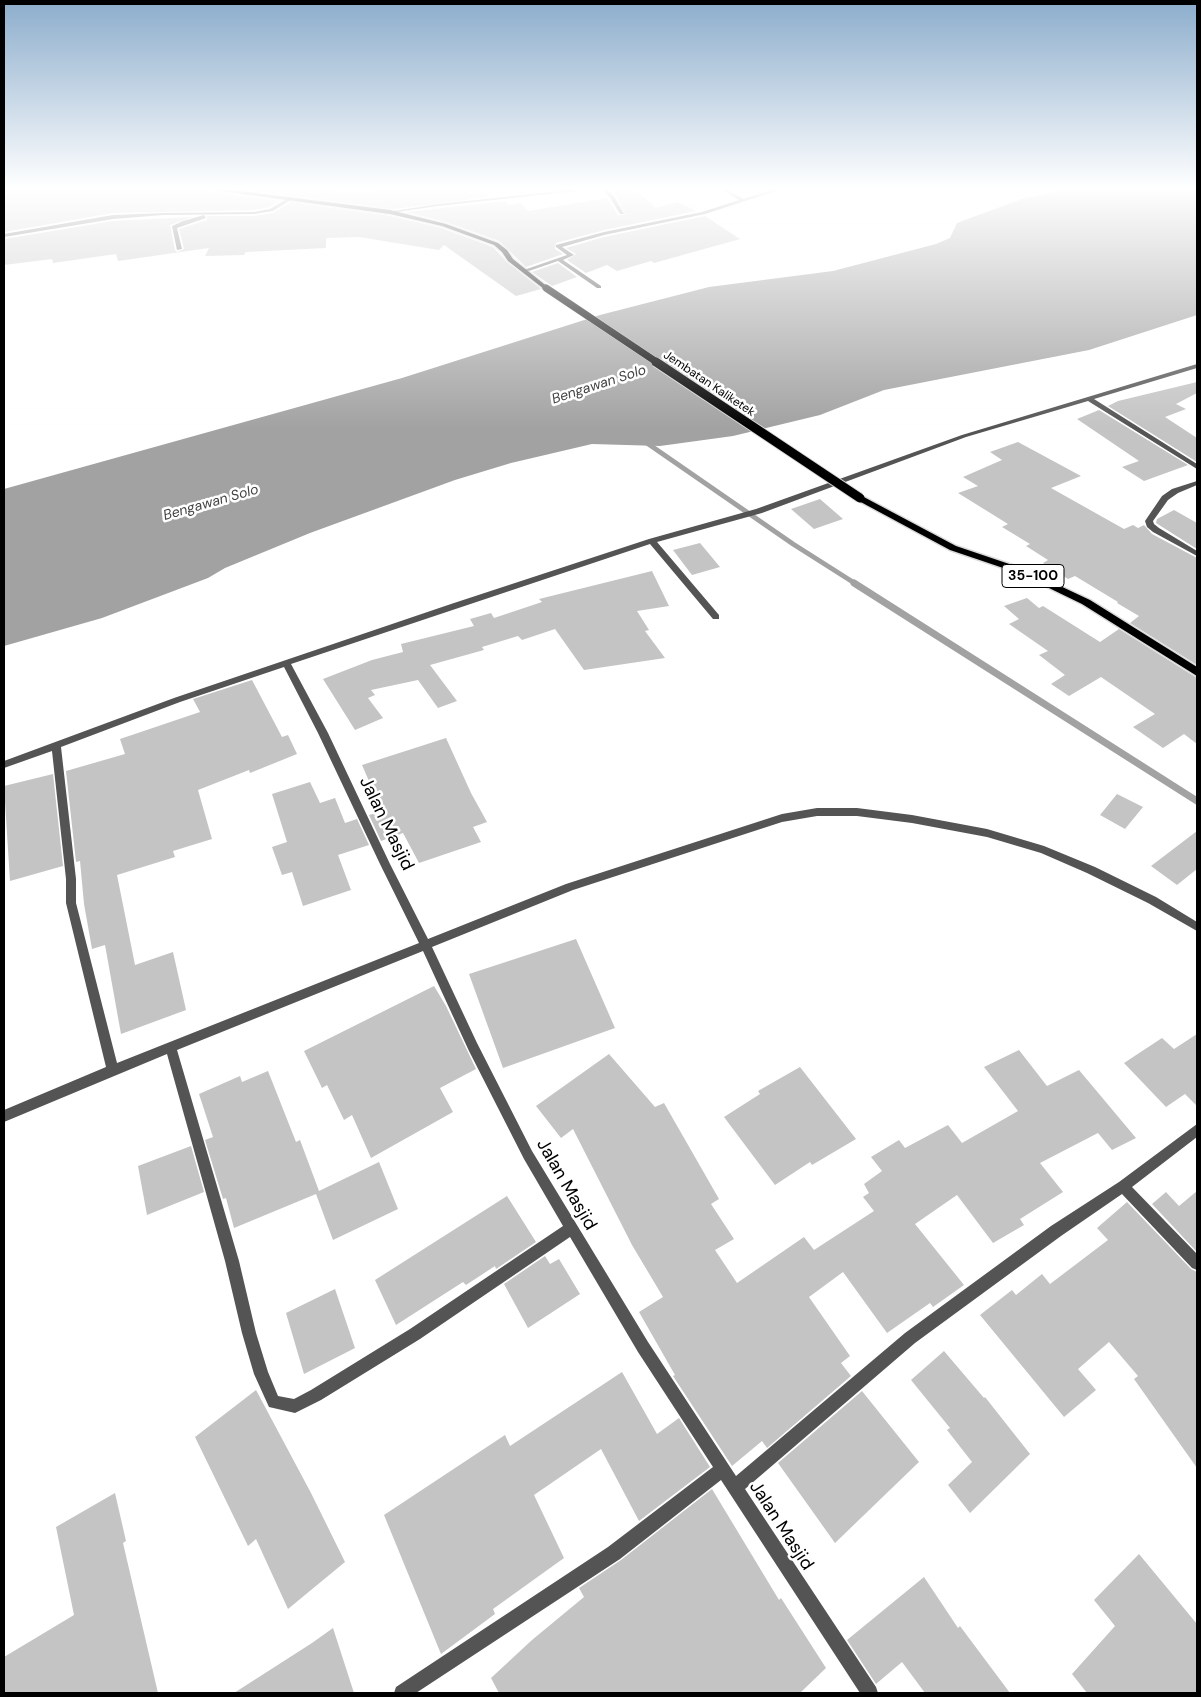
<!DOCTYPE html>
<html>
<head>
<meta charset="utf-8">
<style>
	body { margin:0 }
	#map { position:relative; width:1201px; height:1697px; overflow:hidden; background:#fff; font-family:"DM Sans",sans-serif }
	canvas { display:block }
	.frame { position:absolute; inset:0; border:5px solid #000; pointer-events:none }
</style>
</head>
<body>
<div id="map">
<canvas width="1201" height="1697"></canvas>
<div class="frame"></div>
</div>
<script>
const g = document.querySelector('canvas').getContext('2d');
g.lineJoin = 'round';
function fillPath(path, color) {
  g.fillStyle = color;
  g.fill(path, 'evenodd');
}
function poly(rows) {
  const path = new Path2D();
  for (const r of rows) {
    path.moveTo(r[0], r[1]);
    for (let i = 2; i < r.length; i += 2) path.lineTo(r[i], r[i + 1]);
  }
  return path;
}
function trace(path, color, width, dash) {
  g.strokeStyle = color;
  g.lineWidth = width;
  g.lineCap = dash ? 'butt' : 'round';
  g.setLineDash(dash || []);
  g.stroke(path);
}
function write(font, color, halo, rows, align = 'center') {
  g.font = font + ' "DM Sans",sans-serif';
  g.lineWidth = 5;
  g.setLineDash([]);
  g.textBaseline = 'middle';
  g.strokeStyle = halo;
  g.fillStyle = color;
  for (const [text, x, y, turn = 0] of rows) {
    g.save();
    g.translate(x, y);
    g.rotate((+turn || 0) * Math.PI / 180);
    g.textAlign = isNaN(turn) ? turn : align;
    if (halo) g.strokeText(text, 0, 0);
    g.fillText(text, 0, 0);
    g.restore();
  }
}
fillPath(poly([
	[1062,190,1197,190,1197,315,1089,350,884,390,820,415,733,436,660,446,592,444,511,463,455,480,310,533,225,568,208,578,102,618,4,646,4,489,402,378,600,315,709,287,833,271,936,244,950,238,957,223,1022,199]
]), '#a2a2a2');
trace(poly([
	[644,441,793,544,856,584]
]), '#a2a2a2', 5);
trace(poly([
	[854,583,1197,801]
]), '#a2a2a2', 7);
fillPath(poly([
	[4,190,212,190,214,192,280,201,269,207,254,210,113,213,4,232],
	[247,190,334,190,375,193,376,190,485,190,488,197,394,209],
	[611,190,636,190,656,208,678,202,696,211,604,230,556,243,555,249,563,254,526,267,499,241,446,222,407,212,506,201,509,205,521,203,528,211,607,198,618,215,625,215,616,195],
	[291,202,390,216,441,228,493,247,507,262,541,289,516,296,444,245,439,250,359,237,326,238,326,248,246,252,244,255,205,256,209,248,118,261,116,254,53,263,52,259,4,265,4,239,113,221,192,217,170,225,175,250,177,252,184,249,179,229,207,220,207,216,254,216,273,213],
	[705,216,740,239,654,263,651,261,617,271,607,265,586,273,567,260,576,254,566,248,604,237],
	[558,263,577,277,552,286,532,272],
	[1197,382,1197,393,1176,404,1186,409,1165,417,1197,438,1197,462,1108,406,1118,401],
	[1099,410,1188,465,1144,481,1122,467,1139,461,1077,419],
	[1018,442,1081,476,1051,488,1124,529,1133,525,1138,528,1144,525,1152,534,1197,558,1197,665,1130,623,1139,616,1117,603,1118,602,1075,576,1068,579,1043,563,1048,560,1026,546,1030,544,1002,527,1008,524,958,493,978,486,963,477,1002,460,990,452],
	[820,499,843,519,814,529,791,509],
	[1174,510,1197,523,1197,549,1156,523,1157,519],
	[700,543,720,567,692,575,673,550],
	[652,571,669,606,637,611,649,630,645,631,665,658,584,670,555,629,522,640,518,636,482,647,484,650,430,665,457,701,438,708,418,680,371,690,375,695,368,698,383,718,355,730,323,679,372,660,403,652,401,644,474,626,470,619,491,613,494,618,542,602,539,599],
	[1027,598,1039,608,1043,606,1100,642,1119,629,1197,678,1197,744,1184,734,1163,748,1133,727,1155,714,1101,677,1069,696,1051,684,1065,675,1039,655,1048,651,1009,624,1019,619,1004,606],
	[252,680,282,737,288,735,297,754,250,773,249,770,198,790,212,839,173,851,175,857,117,875,135,965,173,952,186,1010,121,1034,105,945,92,949,84,904,80,861,76,862,66,771,125,754,120,739,200,712,193,699],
	[446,738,471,793,487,822,473,827,481,842,419,863,403,833,381,841,369,815,382,811,362,765],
	[53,774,63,866,10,881,4,786],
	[310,782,320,803,335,798,345,823,357,819,369,845,338,855,351,890,303,906,292,872,282,875,272,847,287,842,272,794],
	[1117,794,1143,807,1125,829,1100,815],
	[1197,831,1197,869,1177,885,1151,866],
	[576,939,615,1028,503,1068,469,974],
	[434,986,446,1006,476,1069,440,1088,453,1112,371,1158,352,1115,344,1120,327,1085,322,1088,304,1051],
	[1197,1034,1197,1106,1185,1094,1166,1107,1124,1063,1162,1038,1174,1049],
	[1019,1050,1047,1086,1079,1070,1136,1138,1112,1150,1098,1133,1040,1163,1063,1192,1020,1219,1024,1225,993,1243,957,1195,915,1224,964,1285,933,1307,930,1303,887,1333,843,1272,809,1297,850,1356,841,1363,851,1376,767,1448,762,1441,732,1466,673,1376,675,1375,639,1312,663,1297,632,1245,573,1129,561,1138,536,1106,609,1054,655,1107,664,1103,719,1199,711,1204,734,1239,715,1250,737,1283,804,1237,814,1250,874,1211,863,1197,869,1193,864,1184,882,1171,871,1157,899,1140,905,1148,948,1125,962,1143,1018,1111,984,1067],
	[800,1067,856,1139,812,1165,810,1162,775,1185,724,1117,760,1094,758,1091],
	[268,1071,296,1142,300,1140,319,1191,379,1162,398,1209,333,1240,316,1194,234,1228,226,1198,223,1199,205,1140,213,1137,199,1094,240,1076,242,1082],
	[191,1146,204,1192,147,1215,138,1166],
	[1197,1191,1197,1252,1152,1204,1166,1192,1179,1206],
	[507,1196,536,1242,496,1269,495,1266,466,1285,463,1282,396,1325,375,1280],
	[1127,1202,1191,1269,1197,1272,1197,1468,1134,1379,1138,1376,1109,1342,1078,1369,1096,1390,1064,1417,980,1315,1012,1290,1016,1295,1042,1274,1050,1284,1108,1240,1097,1228],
	[545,1256,550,1264,559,1259,580,1294,528,1328,504,1284],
	[335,1289,355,1348,304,1374,286,1313],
	[944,1351,984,1398,985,1397,1030,1454,970,1513,948,1485,972,1462,947,1430,950,1428,911,1380],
	[622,1372,657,1434,679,1418,710,1467,639,1521,601,1449,534,1495,564,1558,493,1609,495,1614,441,1654,384,1515,505,1435,510,1446],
	[256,1390,311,1493,345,1562,288,1609,256,1539,248,1546,195,1437],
	[862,1391,919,1462,835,1543,778,1463],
	[712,1489,779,1600,781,1598,826,1668,800,1693,499,1693,491,1678,532,1640,584,1597,579,1588,621,1560],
	[115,1493,126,1541,123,1543,158,1693,4,1693,4,1657,74,1615,56,1527],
	[1139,1554,1197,1624,1197,1693,1087,1693,1072,1674,1115,1626,1094,1600],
	[924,1577,958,1628,960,1626,1010,1693,925,1693,902,1662,876,1684,847,1640],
	[333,1628,354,1693,234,1693,312,1643]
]), '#c4c4c4');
const primary = poly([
	[214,190,232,190,390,210,446,224,498,243,507,250,513,259,549,288,544,289,508,261,502,252,494,245,442,226,390,214,214,190],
	[860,495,956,546,1024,569,1090,600,1197,667,1197,676,1082,604,1018,573,950,550,857,500,855,498,860,495]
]);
trace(primary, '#dbdbdb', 3);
fillPath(poly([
	[569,190,586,190,438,206,390,213,388,212,438,204,569,190],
	[603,190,608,190,614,196,624,214,620,214,610,198,603,190],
	[723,190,728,190,743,199,772,190,779,190,705,214,604,235,562,247,574,255,563,260,601,286,601,288,597,288,558,261,526,272,521,271,567,255,556,247,556,245,604,232,702,212,739,200,723,190],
	[290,197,294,198,273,211,254,214,163,215,113,219,4,237,4,234,113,215,163,213,254,212,270,209,290,197],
	[204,215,206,218,177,228,182,249,177,250,172,226,183,221,204,215],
	[1197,364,1197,368,1094,399,1197,464,1197,469,1088,401,966,437,762,513,657,542,719,615,719,619,713,619,650,544,291,664,328,733,390,864,428,939,566,884,782,814,817,808,857,808,912,815,987,829,1044,846,1095,867,1156,897,1197,922,1197,931,1148,903,1087,873,1041,853,987,837,912,823,857,816,817,816,782,822,573,890,432,947,477,1043,532,1151,648,1342,736,1476,905,1333,1051,1226,1119,1182,1197,1124,1197,1137,1132,1187,1197,1254,1197,1270,1192,1268,1122,1194,1061,1236,915,1343,745,1489,876,1687,878,1693,860,1693,721,1480,620,1559,416,1693,394,1693,396,1687,608,1547,713,1467,638,1352,570,1237,420,1339,321,1400,295,1413,269,1407,254,1374,242,1333,225,1261,167,1054,4,1122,4,1110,106,1067,66,903,66,879,52,751,4,768,4,761,174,698,451,604,649,539,756,509,962,435,1197,364],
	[284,667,318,733,380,864,419,943,117,1063,76,903,76,879,61,747,180,702,284,667],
	[423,951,469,1051,524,1159,563,1226,410,1329,311,1390,294,1399,278,1396,268,1372,256,1333,239,1261,177,1050,423,951],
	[1197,481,1197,485,1178,493,1168,500,1153,521,1154,524,1159,528,1197,551,1197,556,1153,532,1147,527,1145,521,1162,496,1172,489,1197,481]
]), '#545454');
fillPath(primary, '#000');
const primaryBridgeFar1 = poly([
	[546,288,658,363]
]);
const primaryBridge = poly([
	[656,362,860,498]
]);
trace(primaryBridgeFar1, '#dbdbdb', 8, []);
trace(primaryBridge, '#dbdbdb', 11, []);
trace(primaryBridgeFar1, '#000', 7);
trace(primaryBridge, '#000', 9);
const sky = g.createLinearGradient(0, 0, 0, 428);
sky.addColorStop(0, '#8cadcc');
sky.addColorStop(0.44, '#fff');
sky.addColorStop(1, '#ffffff00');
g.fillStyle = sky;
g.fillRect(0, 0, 1201, 428);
write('12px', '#000', '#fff', [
	["Jembatan Kaliketek",709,384,34]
]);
write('italic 14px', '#434343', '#fff', [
	["Bengawan Solo",599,385,-18],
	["Bengawan Solo",211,503,-16]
]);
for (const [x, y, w] of [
	[1033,576,62]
]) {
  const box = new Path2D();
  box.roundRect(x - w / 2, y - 11.5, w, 23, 4);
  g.fillStyle = '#fff';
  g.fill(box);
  trace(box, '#000', 1);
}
write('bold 14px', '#000', null, [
	["35-100",1033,576]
]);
write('18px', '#000', '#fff', [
	["Jalan Masjid",386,824,64],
	["Jalan Masjid",566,1185,60],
	["Jalan Masjid",781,1526,57]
]);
</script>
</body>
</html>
